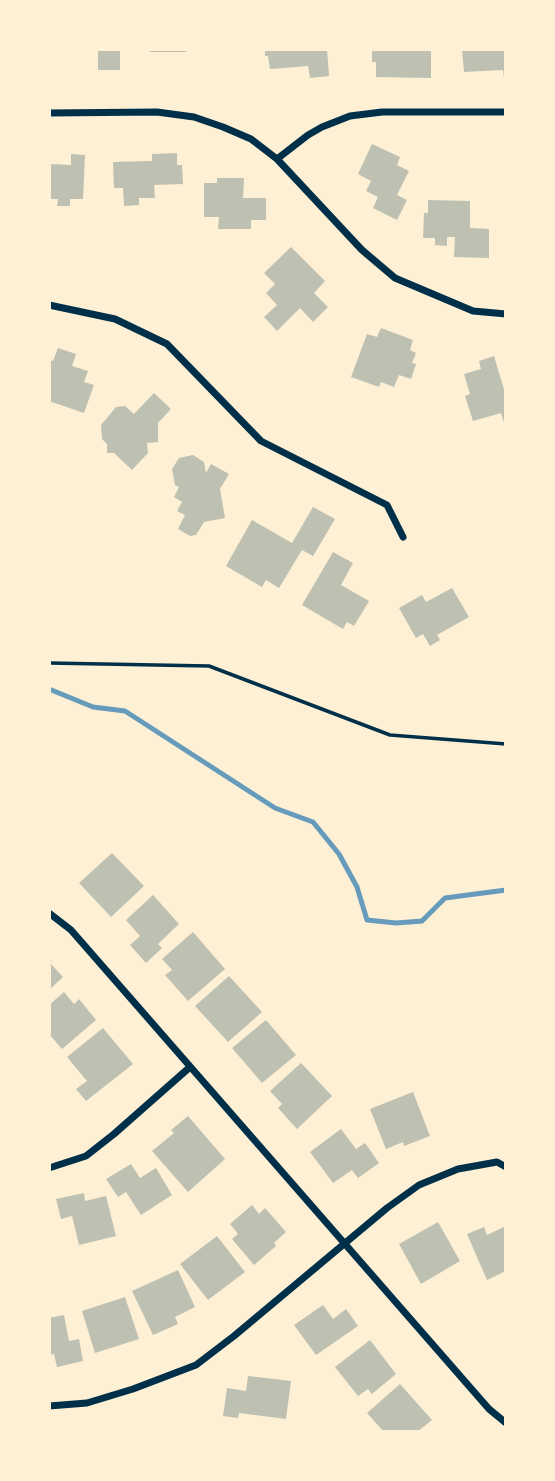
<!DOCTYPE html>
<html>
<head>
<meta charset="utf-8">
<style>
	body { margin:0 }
	#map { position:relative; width:555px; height:1481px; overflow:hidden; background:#fdf0d5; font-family:"Titillium Web",sans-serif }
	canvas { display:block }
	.frame { position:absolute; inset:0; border:51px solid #fdf0d5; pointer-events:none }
</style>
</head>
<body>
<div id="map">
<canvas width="555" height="1481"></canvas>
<div class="frame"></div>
</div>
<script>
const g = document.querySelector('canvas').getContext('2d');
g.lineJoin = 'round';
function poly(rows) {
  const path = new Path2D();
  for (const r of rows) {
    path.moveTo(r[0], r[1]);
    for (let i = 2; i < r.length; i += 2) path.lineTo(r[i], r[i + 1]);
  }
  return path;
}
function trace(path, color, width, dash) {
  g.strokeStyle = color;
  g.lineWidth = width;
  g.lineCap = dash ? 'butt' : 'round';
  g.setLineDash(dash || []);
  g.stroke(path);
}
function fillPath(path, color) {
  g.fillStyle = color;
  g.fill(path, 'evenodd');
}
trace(poly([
	[49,689,93,707,125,711,275,808,313,822,339,854,357,887,367,920,396,923,422,921,445,898,506,890]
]), '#669bbc', 5);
fillPath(poly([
	[98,49,120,49,120,70,98,70],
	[150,49,186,49,186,52,150,52],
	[265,49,327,49,329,76,310,78,308,66,270,69,268,56,265,56],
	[372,49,431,49,431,78,376,77,376,62,372,62],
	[462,49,506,49,506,78,504,78,503,70,464,72],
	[372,144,400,157,397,165,409,171,397,195,407,200,397,220,373,208,378,197,366,191,371,181,358,174],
	[177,153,177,165,182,165,183,184,154,185,155,198,139,198,139,205,124,206,123,188,114,188,113,162,152,161,152,154],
	[71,154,85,155,83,199,70,199,70,206,57,206,58,199,49,199,49,164,71,165],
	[217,178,244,178,243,198,266,198,266,220,251,220,251,229,218,229,219,217,204,217,204,183,217,183],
	[428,200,470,201,470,228,489,229,489,258,454,257,455,237,447,237,447,246,435,245,435,238,423,238,424,213,428,213],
	[291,247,325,281,314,293,328,307,313,322,300,308,277,331,264,317,277,305,266,293,275,284,264,273],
	[381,328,413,340,410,350,416,353,412,363,416,364,411,379,399,375,394,387,381,382,379,387,351,377,367,334,377,337],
	[58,348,76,354,72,366,88,371,84,382,94,385,84,413,49,401,49,360,53,361],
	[494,356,506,396,506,429,501,413,473,421,465,396,470,394,464,374,481,369,479,361],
	[154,393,171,409,158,423,158,442,147,443,148,453,132,470,114,453,107,453,107,444,102,439,101,425,116,407,125,406,134,414],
	[193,455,204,462,206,473,211,464,229,474,220,489,225,518,204,522,196,535,190,536,178,529,185,515,177,511,182,502,174,497,179,487,175,485,172,469,179,458],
	[313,507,335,519,313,556,302,550,279,588,266,580,262,587,226,566,252,520,292,543],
	[333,552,353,563,341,585,369,601,354,626,347,622,343,629,302,605],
	[452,588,469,617,437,635,440,640,430,646,423,634,416,638,399,608,422,595,426,602],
	[112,853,144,886,111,917,79,883],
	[153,895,179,924,158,944,162,948,146,963,130,945,140,936,126,920],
	[193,932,225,969,188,1001,165,975,172,970,162,959],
	[49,958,52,961,50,963,63,977,49,990],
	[229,976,262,1012,228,1042,195,1006],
	[64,992,74,1004,79,999,96,1020,62,1049,49,1034,49,1005],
	[266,1020,296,1055,262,1083,232,1048],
	[103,1028,133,1064,86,1101,76,1089,87,1081,67,1057],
	[301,1063,332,1096,297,1129,278,1108,282,1104,270,1091],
	[413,1092,430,1136,404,1146,403,1142,386,1149,370,1109],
	[188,1116,225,1159,188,1192,152,1151,174,1133,171,1130],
	[341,1129,356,1149,365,1143,379,1163,358,1178,352,1170,333,1183,310,1152],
	[131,1164,140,1178,156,1168,172,1195,141,1215,126,1192,118,1197,106,1179],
	[84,1193,85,1201,106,1196,116,1236,79,1245,72,1216,61,1219,56,1199],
	[252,1205,259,1214,265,1208,286,1232,274,1243,276,1246,254,1265,232,1239,238,1234,230,1224],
	[438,1222,460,1261,421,1284,399,1244],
	[506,1226,506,1271,487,1280,467,1234,484,1227,487,1235],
	[217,1236,245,1272,208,1300,180,1264],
	[178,1270,195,1307,175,1317,178,1324,153,1335,132,1291],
	[125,1297,139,1339,95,1353,82,1311],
	[323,1305,333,1319,346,1309,358,1326,316,1355,294,1325],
	[64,1315,69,1341,79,1339,83,1361,57,1367,54,1354,49,1355,49,1318],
	[370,1340,396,1374,372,1394,368,1389,358,1396,335,1367],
	[248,1376,291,1381,286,1419,239,1413,238,1418,223,1416,227,1388,246,1391],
	[400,1384,432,1420,417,1432,384,1432,367,1413]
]), '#bec0b2');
trace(poly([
	[49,663,209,666,390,735,506,744]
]), '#003049', 3.5);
trace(poly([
	[49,113,157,112,194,117,223,127,251,139,277,159,362,250,395,278,473,311,506,314],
	[277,159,308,135,322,127,350,116,382,112,506,112],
	[49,305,115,319,167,344,261,441,387,505,403,537],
	[49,913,71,930,489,1409,506,1423],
	[49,1168,86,1156,114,1134,190,1067],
	[49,1406,87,1403,133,1389,196,1365,234,1336,387,1208,419,1185,458,1169,497,1162,506,1167]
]), '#003049', 7);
</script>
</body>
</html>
